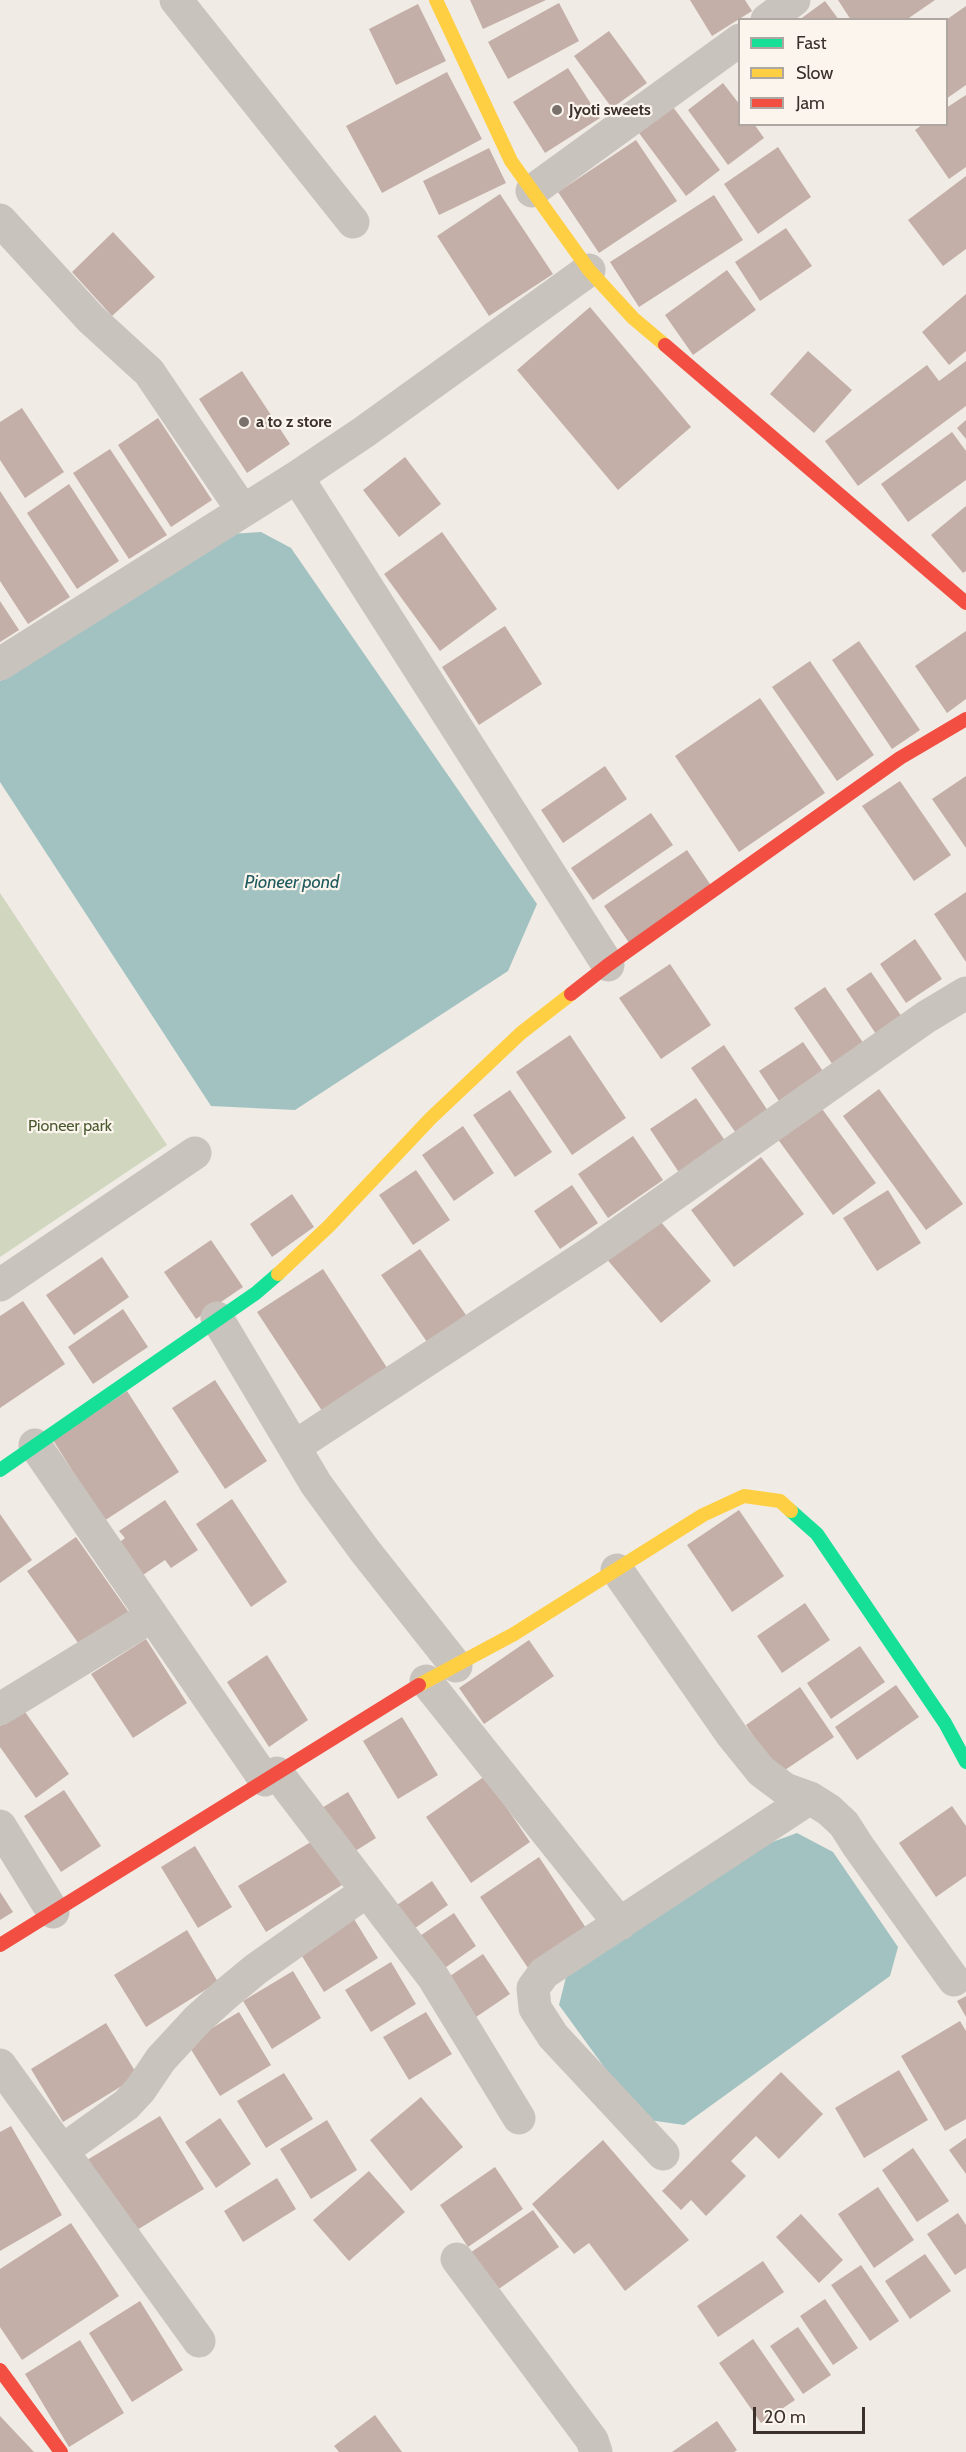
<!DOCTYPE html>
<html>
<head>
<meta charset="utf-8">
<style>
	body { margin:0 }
	#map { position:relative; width:966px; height:2452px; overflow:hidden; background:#f0ebe5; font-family:Cabin,sans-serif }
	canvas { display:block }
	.legend { position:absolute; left:738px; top:18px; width:210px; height:108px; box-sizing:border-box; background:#fbf5ee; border:2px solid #aea6a0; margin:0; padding:8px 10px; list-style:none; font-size:18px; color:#3b302b }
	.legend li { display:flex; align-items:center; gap:12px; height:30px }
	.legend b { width:30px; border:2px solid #aea6a0 }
	.scale { position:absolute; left:753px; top:2407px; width:112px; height:27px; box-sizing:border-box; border:3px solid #3b302b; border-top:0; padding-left:8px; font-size:18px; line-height:21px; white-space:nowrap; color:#3b302b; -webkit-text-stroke:4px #fbf5ee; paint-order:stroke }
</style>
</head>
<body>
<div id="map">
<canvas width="966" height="2452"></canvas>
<ul class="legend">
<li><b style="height:8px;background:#16e098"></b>Fast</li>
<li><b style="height:8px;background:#ffcf43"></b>Slow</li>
<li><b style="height:8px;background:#f24e42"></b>Jam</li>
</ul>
<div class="scale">20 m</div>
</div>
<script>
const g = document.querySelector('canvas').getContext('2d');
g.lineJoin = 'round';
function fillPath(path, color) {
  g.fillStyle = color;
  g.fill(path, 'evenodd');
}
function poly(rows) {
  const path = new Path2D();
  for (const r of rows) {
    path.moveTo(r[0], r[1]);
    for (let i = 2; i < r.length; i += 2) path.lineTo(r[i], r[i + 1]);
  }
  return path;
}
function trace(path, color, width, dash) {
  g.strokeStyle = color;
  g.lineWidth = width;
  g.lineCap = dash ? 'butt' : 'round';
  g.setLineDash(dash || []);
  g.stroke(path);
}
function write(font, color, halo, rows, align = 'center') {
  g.font = font + ' Cabin,sans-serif';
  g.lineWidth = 4.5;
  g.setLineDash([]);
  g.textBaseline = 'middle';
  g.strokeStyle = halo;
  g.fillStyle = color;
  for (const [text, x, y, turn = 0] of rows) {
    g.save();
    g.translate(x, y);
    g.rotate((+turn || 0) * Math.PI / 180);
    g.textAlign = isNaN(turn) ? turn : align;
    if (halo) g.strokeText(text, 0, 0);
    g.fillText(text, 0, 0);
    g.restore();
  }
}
fillPath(poly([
	[0,893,167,1145,0,1257]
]), '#d1d6bf');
fillPath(poly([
	[261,532,291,548,537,904,508,971,295,1110,211,1106,0,782,0,681,230,534],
	[797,1833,833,1852,898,1947,890,1976,684,2125,642,2119,559,2005,568,1969,720,1861]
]), '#a1c2c1');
fillPath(poly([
	[470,0,546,0,483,29],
	[690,0,745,0,752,11,712,36],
	[838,0,935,0,906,20,851,20],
	[825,1,839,20,799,20],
	[559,3,579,41,508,79,488,42],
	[418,4,446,61,396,85,369,29],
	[966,6,966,85,946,99,946,20],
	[609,31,647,83,612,108,574,56],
	[568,68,600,118,545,153,513,102],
	[447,72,482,139,382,193,346,126],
	[723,83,740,105,740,124,754,124,764,138,728,165,688,110],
	[966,95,966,167,949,179,915,130,923,124,946,124,946,108],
	[673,107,720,170,686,196,639,133],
	[636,140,677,201,599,253,558,192],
	[778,147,811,197,758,234,724,184],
	[489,148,506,183,439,215,423,181],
	[966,176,966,249,943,266,908,220],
	[500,194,553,274,489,316,437,236],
	[714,195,743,240,639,307,610,262],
	[786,228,812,266,760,301,735,262],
	[113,232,155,277,112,316,72,272],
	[727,270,756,310,693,355,665,315],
	[966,294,966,351,949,365,922,332],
	[590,307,691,427,618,490,517,370],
	[808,351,852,390,814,433,770,394],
	[966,361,966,406,858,486,825,441,927,365,939,381],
	[242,371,290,444,247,473,199,399],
	[22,408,64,472,25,498,0,460,0,422],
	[158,418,212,500,171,527,118,445],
	[966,420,966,439,957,428],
	[952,432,966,451,966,480,908,522,881,484],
	[110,449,167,535,129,559,73,473],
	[405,457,441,504,399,537,363,490],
	[69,484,119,561,77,589,27,513],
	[0,491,70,597,28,624,0,581],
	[966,506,966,571,963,573,931,535],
	[442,532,497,609,440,651,384,574],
	[0,601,19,630,0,642],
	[505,626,542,684,479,725,442,667],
	[966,631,966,699,947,713,915,666],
	[859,641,920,730,892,749,832,660],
	[810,661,874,755,837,781,772,687],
	[760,698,825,793,739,852,675,756],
	[605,766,627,799,563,843,541,810],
	[966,776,966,848,932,799],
	[900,781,951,855,914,881,862,806],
	[651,813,673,845,593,900,571,868],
	[687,850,712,887,630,944,604,906],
	[966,892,966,962,934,914],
	[915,939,942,979,906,1003,880,964],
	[670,964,711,1025,661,1059,619,998],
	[871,972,904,1020,878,1037,846,989],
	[825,987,864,1044,833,1065,794,1008],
	[570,1035,626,1118,572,1155,516,1072],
	[803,1042,829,1080,785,1110,759,1071],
	[724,1045,770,1114,738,1136,691,1068],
	[879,1089,963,1204,926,1230,843,1116],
	[510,1090,552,1152,515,1177,473,1115],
	[696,1098,728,1145,682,1177,650,1129],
	[820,1106,876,1183,833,1215,777,1138],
	[463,1126,494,1173,454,1201,422,1155],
	[633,1136,663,1180,608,1218,578,1174],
	[761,1157,804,1214,734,1267,691,1210],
	[416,1170,450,1220,413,1245,379,1195],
	[572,1185,598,1223,560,1249,534,1211],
	[888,1190,921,1243,877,1271,843,1218],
	[292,1194,314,1227,272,1257,250,1224],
	[655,1215,711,1281,661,1323,605,1257],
	[211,1240,243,1287,196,1319,164,1272],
	[420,1249,466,1315,427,1342,381,1275],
	[102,1257,129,1297,74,1335,46,1295],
	[323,1269,393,1377,328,1420,257,1312],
	[23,1301,65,1364,0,1408,0,1316],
	[123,1309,148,1347,93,1384,68,1347],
	[215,1380,267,1461,225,1489,172,1408],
	[127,1391,179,1472,104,1521,53,1440],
	[232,1499,287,1582,251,1607,196,1524],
	[165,1500,198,1550,171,1568,165,1560,143,1575,116,1545,125,1538,119,1531],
	[739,1510,784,1576,732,1612,687,1545],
	[0,1514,32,1560,0,1583],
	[76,1537,130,1614,81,1647,27,1571],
	[805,1603,830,1640,782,1673,757,1636],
	[146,1639,187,1703,133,1738,91,1674],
	[529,1640,554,1676,484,1724,459,1688],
	[860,1646,885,1682,831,1719,807,1683],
	[267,1655,308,1720,269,1747,227,1682],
	[896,1685,919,1717,857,1760,835,1727],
	[800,1687,834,1737,779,1774,746,1725],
	[23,1709,69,1774,36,1798,0,1747,0,1726],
	[402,1717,438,1775,398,1799,363,1741],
	[485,1776,530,1842,471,1883,426,1817],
	[64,1790,101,1846,61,1872,24,1816],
	[348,1792,376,1838,341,1860,312,1814],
	[952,1806,966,1826,966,1876,936,1897,899,1843],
	[314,1840,342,1885,266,1932,238,1886],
	[195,1846,232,1907,198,1928,161,1867],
	[539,1857,586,1928,528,1968,480,1897],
	[432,1881,448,1905,398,1940,381,1916],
	[0,1892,13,1912,0,1920],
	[454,1913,476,1946,425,1982,402,1948],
	[354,1919,378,1958,324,1992,300,1953],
	[187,1930,218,1982,146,2027,114,1975],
	[483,1954,510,1994,457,2030,429,1990],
	[391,1962,416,2004,371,2032,345,1990],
	[293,1971,321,2018,272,2049,243,2001],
	[966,1996,966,2017,957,2001],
	[239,2012,271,2065,220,2096,187,2043],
	[426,2012,452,2054,409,2080,383,2037],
	[960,2021,966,2031,966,2119,945,2131,901,2056],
	[106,2023,138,2076,63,2122,31,2069],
	[899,2070,928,2120,864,2158,835,2108],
	[781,2072,823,2114,779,2159,756,2136,731,2161,746,2176,706,2216,691,2200,681,2210,662,2191],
	[284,2073,313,2119,266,2148,237,2101],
	[421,2097,463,2147,411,2191,370,2140],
	[160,2116,204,2189,132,2233,87,2160],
	[220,2118,251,2164,216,2188,185,2142],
	[327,2120,357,2170,311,2199,280,2149],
	[11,2126,62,2215,0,2251,0,2132],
	[966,2138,966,2174,949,2150],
	[603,2140,689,2240,625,2291,589,2243,574,2254,532,2204],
	[913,2148,949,2201,917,2222,882,2170],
	[495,2167,523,2209,468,2247,440,2205],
	[369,2171,405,2212,349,2261,313,2220],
	[277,2178,296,2209,243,2242,224,2211],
	[878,2187,914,2240,874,2268,838,2214],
	[533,2210,559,2247,490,2295,464,2257],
	[958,2213,966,2225,966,2268,955,2275,927,2234],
	[801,2214,843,2260,819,2283,776,2237],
	[71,2223,119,2296,22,2360,0,2327,0,2269],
	[925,2254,951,2291,910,2319,885,2281],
	[763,2261,784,2292,718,2337,697,2306],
	[861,2265,899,2321,870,2341,831,2285],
	[825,2299,858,2348,833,2365,800,2316],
	[140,2301,183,2370,132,2402,89,2333],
	[798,2327,831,2375,803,2394,770,2346],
	[753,2339,795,2400,761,2423,719,2363],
	[80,2340,124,2413,69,2447,25,2374],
	[375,2415,402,2452,339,2452,334,2446],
	[0,2416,34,2452,0,2452],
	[717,2421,737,2450,734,2452,672,2452]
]), '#c3afa7');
trace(poly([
	[176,0,353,222],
	[767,20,794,0],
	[532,191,740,40],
	[0,220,91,319,149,372,243,511],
	[297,477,608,965],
	[0,664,297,477,364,432,589,270],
	[0,1285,195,1153],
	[217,1318,316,1484,365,1551,456,1666],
	[35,1445,265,1780],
	[294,1447,595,1250,926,1017,966,993],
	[617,1570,732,1735,761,1771,785,1789,810,1798,829,1810,844,1824,858,1846,954,1980],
	[426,1681,620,1924],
	[0,1709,152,1616],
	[277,1773,433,1977,519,2118],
	[0,1826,53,1912],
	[0,2065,199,2341],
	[62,2151,126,2105,140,2090,161,2059,198,2019,227,1993,256,1969,367,1891],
	[663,2154,553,2036,535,2008,533,1988,544,1973,810,1798],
	[457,2259,592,2440,596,2452]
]), '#c9c3be', 33);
trace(poly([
	[0,1470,256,1293,278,1274],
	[791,1511,817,1534,945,1723,966,1762]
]), '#16e098', 14);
trace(poly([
	[436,0,511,161,589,270,633,318,665,345],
	[278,1274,329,1226,431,1118,521,1033,571,994],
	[419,1685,514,1634,703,1515,744,1496,780,1501,791,1511]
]), '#ffcf43', 14);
trace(poly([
	[665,345,966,603],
	[571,994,608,965,900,758,966,719],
	[0,1945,419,1685],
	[0,2370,61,2452]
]), '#f24e42', 14);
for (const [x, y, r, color] of [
	[557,110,6,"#7a716c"],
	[244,422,6,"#7a716c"]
]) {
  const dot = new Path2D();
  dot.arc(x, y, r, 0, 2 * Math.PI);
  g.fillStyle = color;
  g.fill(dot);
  trace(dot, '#fbf5ee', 2);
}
write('bold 16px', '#3b302b', '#fbf5ee', [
	["Jyoti sweets",569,110],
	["a to z store",256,422]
], 'left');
write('16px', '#4a5a2e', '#fbf5ee', [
	["Pioneer park",70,1126]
]);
write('italic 18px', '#1f5a5e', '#fbf5ee', [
	["Pioneer pond",292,883]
]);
</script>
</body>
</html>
